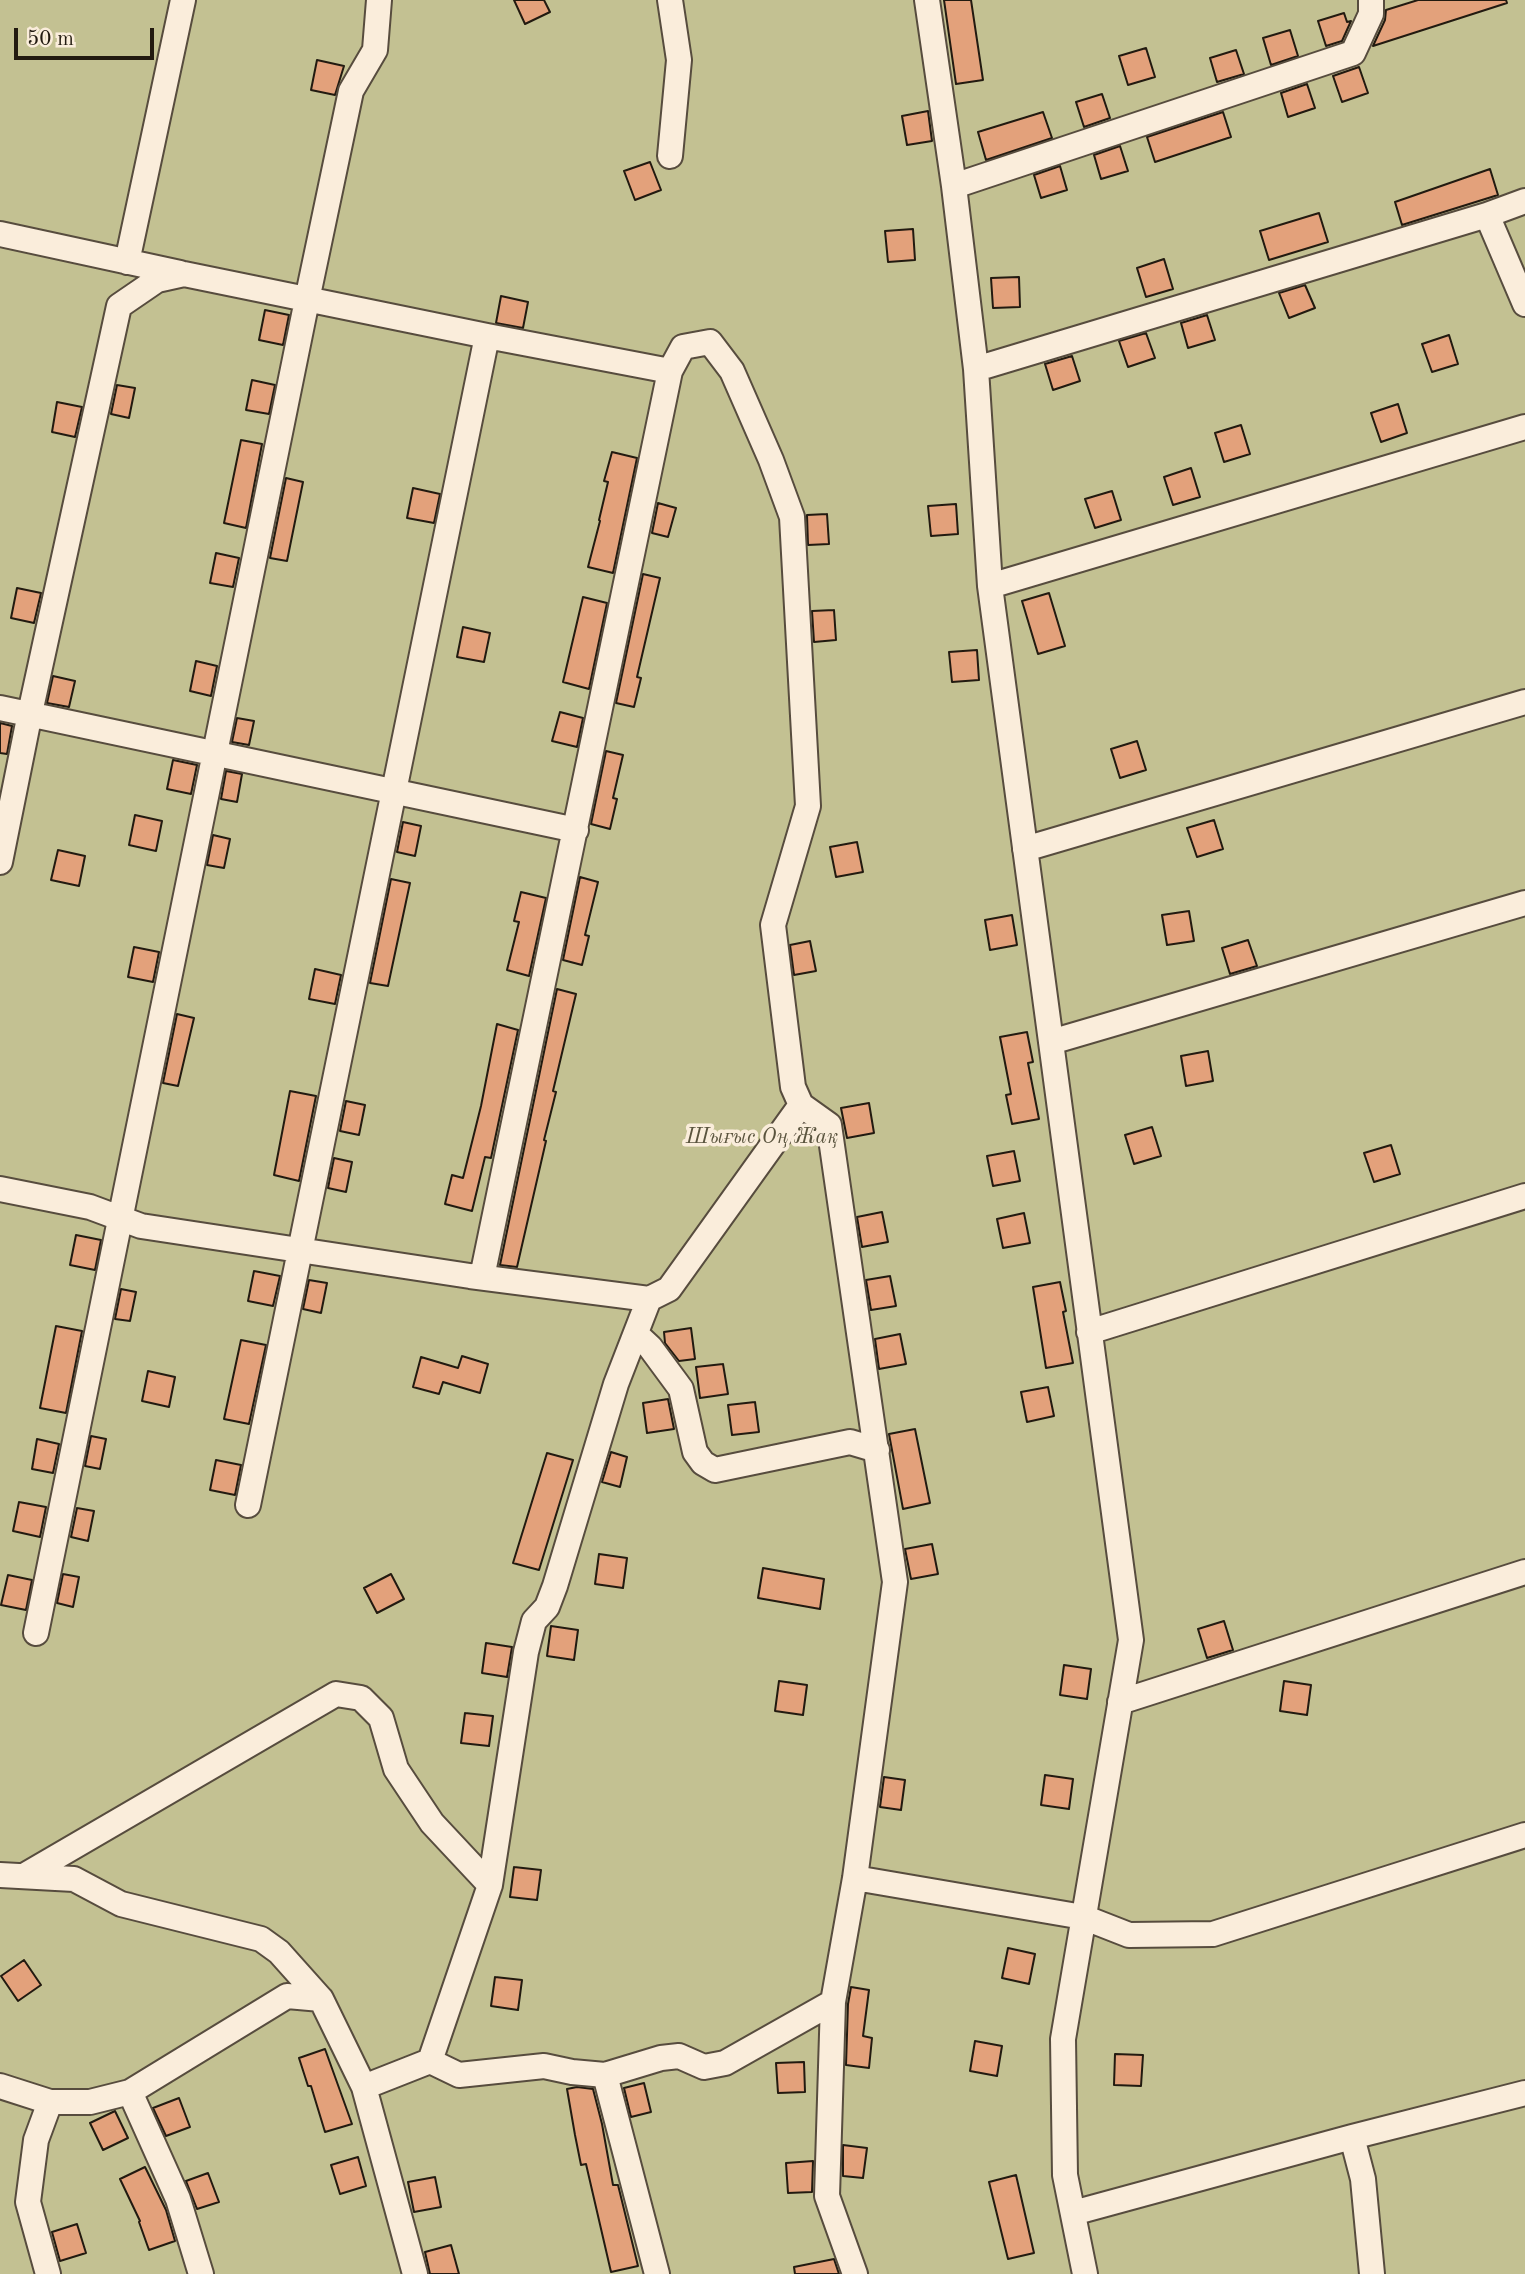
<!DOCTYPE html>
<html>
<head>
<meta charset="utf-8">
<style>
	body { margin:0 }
	#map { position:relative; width:1525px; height:2274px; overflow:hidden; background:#f7e3c8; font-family:"Old Standard TT",serif }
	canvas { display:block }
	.scale { position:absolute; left:14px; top:28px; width:140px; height:32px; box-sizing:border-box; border:4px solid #221a10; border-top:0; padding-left:9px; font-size:21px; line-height:24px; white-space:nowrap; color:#221a10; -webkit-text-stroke:5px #faeddb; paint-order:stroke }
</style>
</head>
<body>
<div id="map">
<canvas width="1525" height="2274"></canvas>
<div class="scale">50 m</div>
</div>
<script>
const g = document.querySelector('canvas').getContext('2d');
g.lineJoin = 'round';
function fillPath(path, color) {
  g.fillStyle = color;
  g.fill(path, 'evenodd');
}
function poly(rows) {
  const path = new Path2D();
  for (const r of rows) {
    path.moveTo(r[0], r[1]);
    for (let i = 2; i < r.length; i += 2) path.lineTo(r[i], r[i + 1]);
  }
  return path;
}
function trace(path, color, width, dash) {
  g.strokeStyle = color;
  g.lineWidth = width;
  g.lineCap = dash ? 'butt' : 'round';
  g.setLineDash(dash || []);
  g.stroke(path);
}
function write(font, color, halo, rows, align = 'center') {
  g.font = font + ' "Old Standard TT",serif';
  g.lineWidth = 7;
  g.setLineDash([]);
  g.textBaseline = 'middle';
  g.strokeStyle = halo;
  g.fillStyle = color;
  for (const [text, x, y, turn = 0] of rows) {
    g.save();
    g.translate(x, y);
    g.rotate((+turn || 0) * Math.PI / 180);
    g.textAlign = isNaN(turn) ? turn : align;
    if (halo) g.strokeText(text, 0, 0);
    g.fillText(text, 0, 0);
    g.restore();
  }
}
fillPath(poly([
	[0,0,1525,0,1525,2274,0,2274]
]), '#c3c192');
const building = poly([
	[514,0,544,0,550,12,525,24,514,0],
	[944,0,971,0,983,80,956,84,944,0],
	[1418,0,1506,0,1507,3,1373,46,1385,20,1386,10,1418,0],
	[1344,13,1347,22,1351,21,1342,41,1326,46,1318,21,1344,13],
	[1290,30,1298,56,1271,65,1263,38,1290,30],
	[1146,48,1155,77,1128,85,1119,56,1146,48],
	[1236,50,1244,74,1217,82,1210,58,1236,50],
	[317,60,344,66,335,95,311,90,317,60],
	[1359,67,1368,93,1342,102,1333,76,1359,67],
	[1307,84,1315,108,1288,117,1281,93,1307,84],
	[1102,94,1110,118,1084,127,1076,102,1102,94],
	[928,111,932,141,907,145,902,116,928,111],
	[1043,112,1052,138,986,160,978,132,1043,112],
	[1223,112,1231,137,1155,162,1147,137,1223,112],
	[1120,146,1128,171,1101,179,1094,155,1120,146],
	[650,162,661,190,635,200,624,171,650,162],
	[1060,166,1067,190,1041,198,1034,175,1060,166],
	[1490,169,1498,195,1402,225,1395,202,1490,169],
	[1319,213,1328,242,1269,260,1260,231,1319,213],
	[913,229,915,260,888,262,885,231,913,229],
	[1164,259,1173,289,1146,297,1137,268,1164,259],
	[1019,277,1020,307,993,308,991,278,1019,277],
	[1305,285,1315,308,1289,318,1279,293,1305,285],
	[501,296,528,302,523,328,496,323,501,296],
	[265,310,289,315,283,345,259,340,265,310],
	[1207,315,1215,340,1188,348,1181,323,1207,315],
	[1146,333,1155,358,1128,367,1119,341,1146,333],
	[1449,335,1458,364,1432,372,1422,344,1449,335],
	[1072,356,1080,381,1053,390,1045,364,1072,356],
	[252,380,275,385,269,414,246,410,252,380],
	[117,385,135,388,129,418,111,414,117,385],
	[57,402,82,407,75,437,52,432,57,402],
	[1398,404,1407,433,1381,442,1371,413,1398,404],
	[1241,425,1250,454,1224,462,1215,433,1241,425],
	[241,440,262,444,246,528,224,523,241,440],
	[612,452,637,458,613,573,588,567,600,521,599,520,608,482,604,481,612,452],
	[1191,468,1200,497,1173,505,1164,477,1191,468],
	[286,478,303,482,287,561,270,558,286,478],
	[413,488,440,494,434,523,407,518,413,488],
	[1112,491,1121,520,1095,528,1085,499,1112,491],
	[658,503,676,508,668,537,652,533,658,503],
	[956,504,958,534,931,536,928,506,956,504],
	[827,514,829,544,808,545,807,515,827,514],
	[216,553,239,558,233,587,210,583,216,553],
	[643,574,660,578,637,677,641,678,634,707,616,703,643,574],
	[17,588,41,593,34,623,11,618,17,588],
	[1049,593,1065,646,1038,654,1022,601,1049,593],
	[583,597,607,603,589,689,563,682,583,597],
	[834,610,836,640,814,642,812,611,834,610],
	[463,627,490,633,484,662,457,657,463,627],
	[977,650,979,680,952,682,949,652,977,650],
	[196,661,217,666,211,696,190,691,196,661],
	[53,676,75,681,69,707,47,703,53,676],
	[560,712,583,718,577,747,552,741,560,712],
	[237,718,254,721,249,745,232,742,237,718],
	[0,723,12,726,7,754,0,753,0,723],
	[1137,741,1146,770,1120,778,1111,749,1137,741],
	[606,751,623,755,613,798,617,799,610,829,591,824,606,751],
	[173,760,197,765,191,794,167,789,173,760],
	[226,771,242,774,237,802,221,799,226,771],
	[135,815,162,821,156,851,129,845,135,815],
	[1214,820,1223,849,1197,857,1187,828,1214,820],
	[403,822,421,826,415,856,397,852,403,822],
	[213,835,230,839,224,868,207,865,213,835],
	[857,842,863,872,836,877,830,847,857,842],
	[58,850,85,856,79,886,51,880,58,850],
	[580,877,598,882,585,935,589,936,582,965,563,960,580,877],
	[391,879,410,883,388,986,370,983,391,879],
	[521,892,546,898,529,976,507,970,519,922,514,921,521,892],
	[1189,911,1194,941,1167,945,1162,915,1189,911],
	[1012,915,1017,945,990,950,985,920,1012,915],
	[1248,940,1257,966,1230,974,1222,948,1248,940],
	[810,941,816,971,794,975,790,945,810,941],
	[134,947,159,952,153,982,128,977,134,947],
	[315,969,341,975,335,1004,309,999,315,969],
	[557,989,576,994,553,1091,556,1092,544,1140,546,1141,517,1267,500,1265,557,989],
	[177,1014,194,1018,178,1086,163,1083,177,1014],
	[497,1024,518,1030,491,1158,485,1157,472,1211,445,1204,452,1175,463,1178,481,1106,497,1024],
	[1027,1032,1033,1062,1028,1063,1039,1119,1012,1124,1006,1095,1011,1094,1000,1037,1027,1032],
	[1208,1051,1213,1081,1186,1086,1181,1056,1208,1051],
	[290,1091,316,1096,299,1181,274,1175,290,1091],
	[346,1101,365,1105,359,1135,340,1131,346,1101],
	[869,1103,874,1133,847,1138,841,1108,869,1103],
	[1152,1127,1161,1156,1134,1164,1125,1135,1152,1127],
	[1391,1145,1400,1174,1374,1182,1364,1153,1391,1145],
	[1014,1151,1020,1181,993,1186,987,1156,1014,1151],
	[334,1158,352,1162,346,1192,328,1188,334,1158],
	[882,1212,888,1242,862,1247,857,1217,882,1212],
	[1024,1213,1030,1243,1003,1248,997,1219,1024,1213],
	[76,1235,101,1240,95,1270,70,1265,76,1235],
	[254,1271,280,1276,273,1306,248,1301,254,1271],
	[890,1276,896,1306,871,1310,866,1280,890,1276],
	[309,1280,327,1283,321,1313,303,1309,309,1280],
	[1060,1282,1066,1311,1063,1312,1073,1363,1046,1368,1033,1287,1060,1282],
	[121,1289,136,1292,130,1321,115,1319,121,1289],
	[56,1326,82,1331,66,1413,40,1408,56,1326],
	[691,1328,695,1359,679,1361,665,1343,664,1332,691,1328],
	[900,1334,906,1364,879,1369,875,1339,900,1334],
	[241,1340,266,1345,249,1424,224,1419,241,1340],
	[462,1356,488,1364,480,1393,443,1382,439,1394,413,1387,421,1357,458,1368,462,1356],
	[723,1364,728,1394,700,1398,696,1367,723,1364],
	[148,1371,175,1377,169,1407,142,1401,148,1371],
	[1048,1387,1054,1416,1027,1422,1021,1392,1048,1387],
	[668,1399,674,1429,647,1433,643,1403,668,1399],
	[755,1402,759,1432,732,1435,728,1405,755,1402],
	[915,1429,930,1503,903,1509,889,1434,915,1429],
	[91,1436,106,1439,100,1469,85,1466,91,1436],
	[37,1439,59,1444,53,1473,32,1469,37,1439],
	[611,1452,627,1457,620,1487,602,1482,611,1452],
	[547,1453,573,1460,539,1570,513,1563,547,1453],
	[216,1460,241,1465,235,1495,210,1490,216,1460],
	[19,1502,46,1507,40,1537,13,1531,19,1502],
	[77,1508,94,1511,88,1541,71,1537,77,1508],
	[932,1544,938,1574,911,1579,905,1549,932,1544],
	[599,1554,627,1558,623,1588,595,1584,599,1554],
	[763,1568,824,1579,820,1609,758,1598,763,1568],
	[63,1574,79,1577,73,1607,57,1603,63,1574],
	[391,1574,404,1599,377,1613,364,1588,391,1574],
	[8,1575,32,1580,26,1610,1,1605,8,1575],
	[1224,1621,1233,1650,1207,1658,1198,1629,1224,1621],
	[551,1626,578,1630,574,1660,547,1656,551,1626],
	[486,1643,512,1647,507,1677,482,1673,486,1643],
	[1064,1665,1091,1669,1087,1699,1060,1695,1064,1665],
	[779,1681,807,1685,803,1715,775,1711,779,1681],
	[1284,1681,1311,1685,1307,1715,1280,1711,1284,1681],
	[465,1713,493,1716,489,1746,461,1743,465,1713],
	[1045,1775,1073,1779,1069,1809,1041,1805,1045,1775],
	[884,1777,905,1780,901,1810,880,1807,884,1777],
	[514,1867,541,1870,537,1900,510,1897,514,1867],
	[1008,1948,1035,1954,1029,1984,1002,1978,1008,1948],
	[24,1960,41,1985,18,2001,1,1976,24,1960],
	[495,1977,522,1980,518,2010,491,2006,495,1977],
	[851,1987,869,1990,863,2036,872,2038,869,2068,846,2065,848,2004,851,1987],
	[975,2041,1002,2046,997,2076,970,2071,975,2041],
	[325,2049,352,2124,325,2132,311,2086,308,2086,299,2058,325,2049],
	[1115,2054,1143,2055,1141,2086,1114,2085,1115,2054],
	[804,2062,805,2092,778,2093,776,2063,804,2062],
	[644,2083,651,2112,631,2117,624,2088,644,2083],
	[577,2087,593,2089,602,2124,613,2185,618,2185,638,2266,611,2272,586,2164,581,2165,575,2135,567,2089,577,2087],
	[179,2098,190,2127,166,2136,153,2108,179,2098],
	[115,2111,128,2138,103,2150,90,2123,115,2111],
	[843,2145,867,2148,863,2178,843,2176,843,2145],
	[358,2157,366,2186,340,2194,331,2165,358,2157],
	[813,2161,812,2192,788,2193,786,2163,813,2161],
	[145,2167,166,2210,175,2241,149,2250,139,2222,140,2221,120,2179,145,2167],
	[208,2173,219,2202,197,2209,186,2181,208,2173],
	[1016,2175,1034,2253,1008,2259,989,2182,1016,2175],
	[435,2177,441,2207,414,2212,408,2182,435,2177],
	[77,2224,86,2253,60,2261,52,2232,77,2224],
	[451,2245,459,2274,430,2274,425,2252,451,2245],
	[834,2259,839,2274,795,2274,794,2267,834,2259]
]);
fillPath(building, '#e3a17b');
trace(building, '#221a10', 2);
const minor = poly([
	[670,0,679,60,670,156],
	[927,0,954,186,976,369,990,586,1131,1640,1063,2039,1065,2175,1085,2274],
	[954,186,1353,53,1371,14,1371,0],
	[1487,215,1525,304],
	[0,234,180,273],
	[127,262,183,0],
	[976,369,1487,215,1525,201],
	[990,586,1525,427],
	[0,708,576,830],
	[1025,849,1525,702],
	[0,862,30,713,119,306,157,280,184,274,487,336,670,371],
	[1051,1042,1525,903],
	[0,1189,90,1207,141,1226,470,1276,649,1299,669,1289,801,1105],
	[482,1277,670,371,683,347,710,342,732,371,771,460,792,517,808,806,773,925,793,1087,801,1105,829,1125,895,1582,855,1878,833,2002,827,2196,855,2274],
	[1089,1332,1525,1196],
	[636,1334,650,1347,681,1389,695,1452,703,1463,715,1470,850,1442,877,1450],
	[248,1505,487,336],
	[36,1633,307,300,351,91,375,50,379,0],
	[1120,1702,1525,1572],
	[27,1874,336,1694,361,1698,381,1718,396,1769,432,1823,490,1885],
	[0,1875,74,1879,121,1904,261,1939,279,1952,321,1999],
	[855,1878,1083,1917,1129,1935,1213,1934,1525,1835],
	[430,2061,490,1885,526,1652,534,1621,547,1607,555,1586,616,1384,649,1299],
	[605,2075,657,2274],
	[0,2086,50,2102,90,2102,130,2092,287,1996,321,1999,364,2087,415,2274],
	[364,2087,430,2061,459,2075,544,2066,572,2072,605,2075,661,2058,679,2056,704,2067,725,2063,833,2002],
	[130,2092,178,2199,201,2274],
	[1352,2137,1363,2179,1372,2274],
	[1073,2213,1352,2137,1525,2093],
	[48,2274,28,2202,36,2140,50,2102]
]);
trace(minor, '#574c3e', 28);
trace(minor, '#faeddb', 24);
write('italic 21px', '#5a543e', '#faeddb', [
	["Шығыс Оң Жақ",762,1137]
]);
</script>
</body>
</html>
